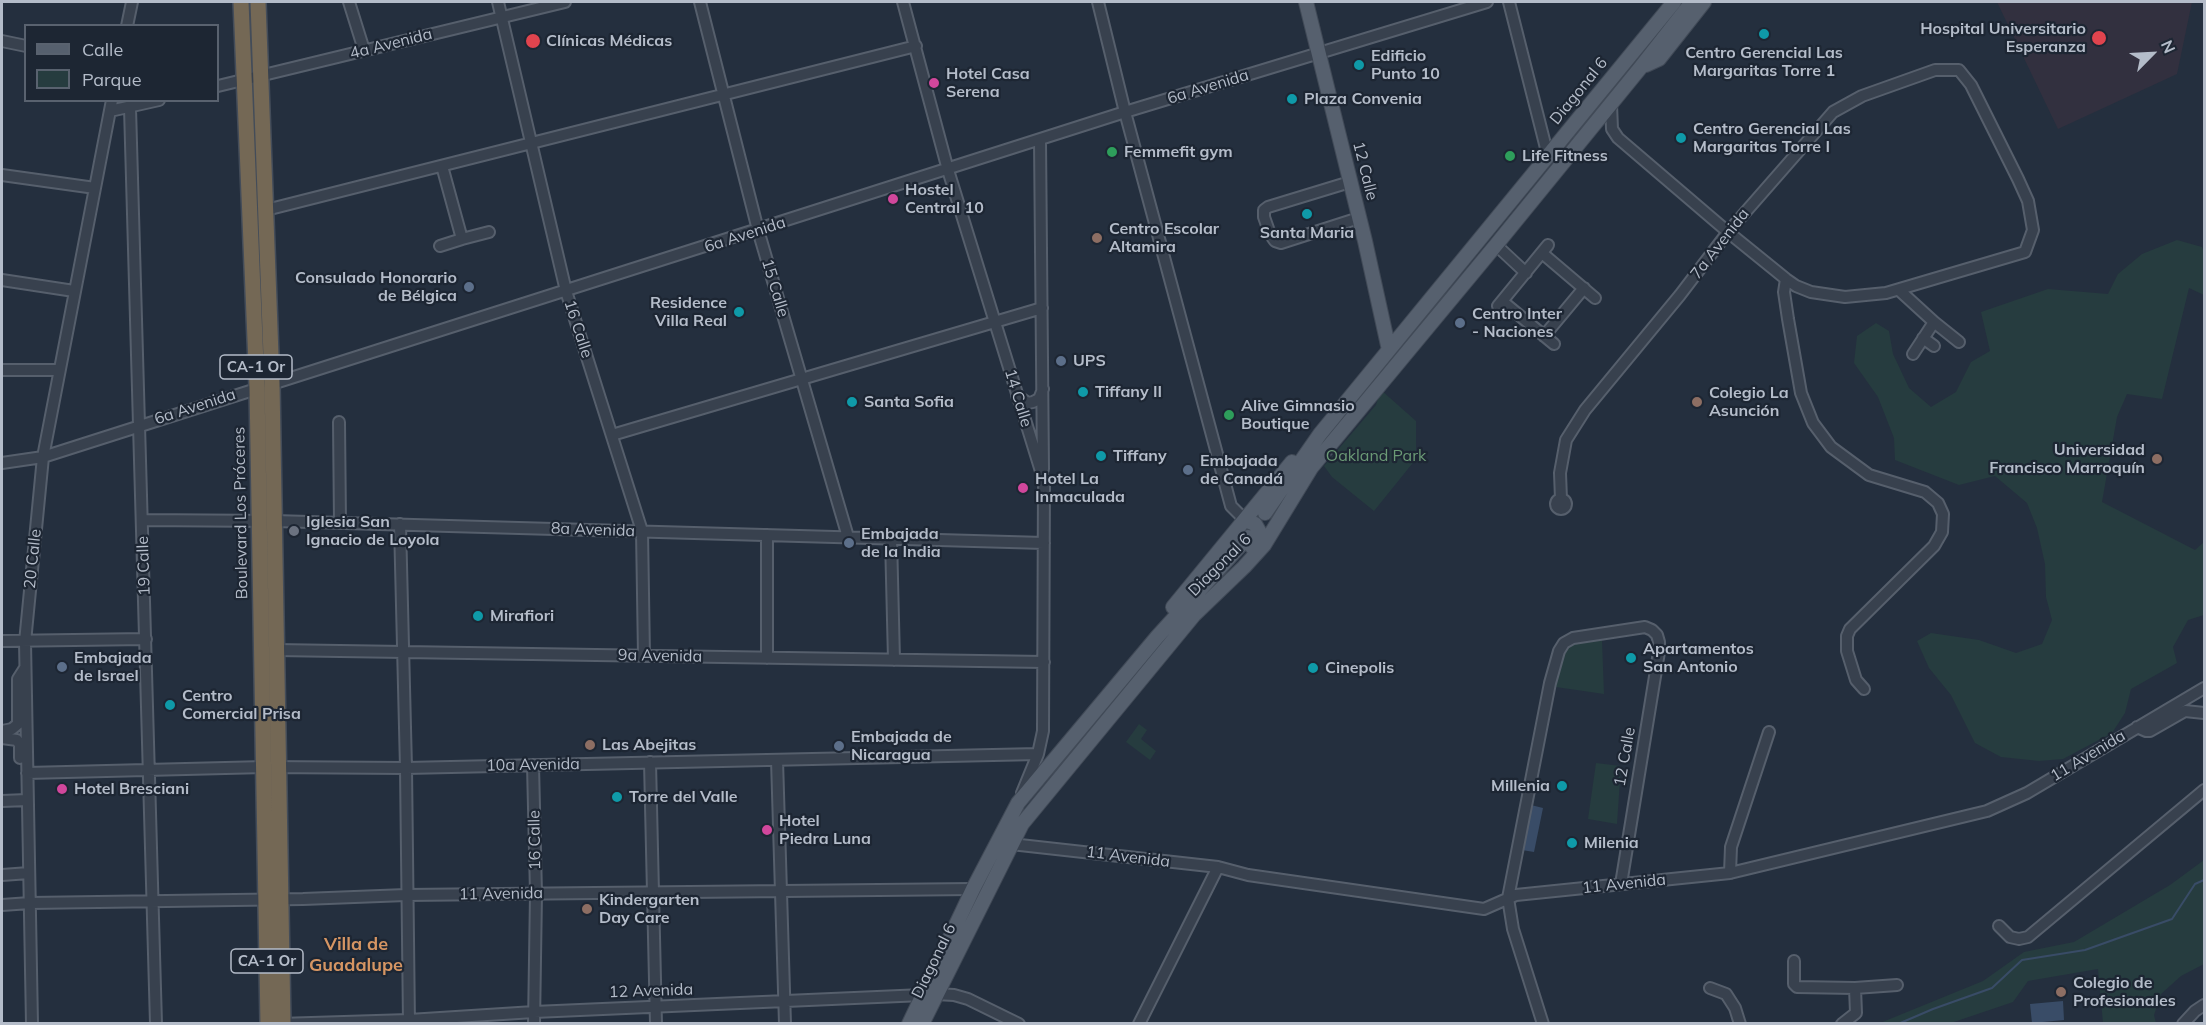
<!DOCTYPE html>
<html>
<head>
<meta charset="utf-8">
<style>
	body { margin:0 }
	#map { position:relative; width:2206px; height:1025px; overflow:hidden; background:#242f3e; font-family:Mulish,sans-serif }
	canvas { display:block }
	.frame { position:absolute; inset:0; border:3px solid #b4bcc9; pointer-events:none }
	.legend { position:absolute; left:24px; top:24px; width:195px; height:78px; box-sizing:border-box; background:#1d2633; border:2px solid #59626f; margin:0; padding:8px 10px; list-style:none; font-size:18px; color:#b4bcc9 }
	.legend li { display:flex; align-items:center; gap:12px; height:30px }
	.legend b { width:30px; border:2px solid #59626f }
	.north { position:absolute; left:2122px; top:24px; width:60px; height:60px; -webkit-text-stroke:4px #1d2633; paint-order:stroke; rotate:66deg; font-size:16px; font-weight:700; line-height:24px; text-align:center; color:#b4bcc9 }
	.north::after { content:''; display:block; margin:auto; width:21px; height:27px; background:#b4bcc9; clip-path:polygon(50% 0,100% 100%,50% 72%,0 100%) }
</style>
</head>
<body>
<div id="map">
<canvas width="2206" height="1025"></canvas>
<div class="frame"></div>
<ul class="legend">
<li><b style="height:8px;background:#56606e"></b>Calle</li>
<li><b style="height:16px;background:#263c3f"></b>Parque</li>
</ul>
<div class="north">N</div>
</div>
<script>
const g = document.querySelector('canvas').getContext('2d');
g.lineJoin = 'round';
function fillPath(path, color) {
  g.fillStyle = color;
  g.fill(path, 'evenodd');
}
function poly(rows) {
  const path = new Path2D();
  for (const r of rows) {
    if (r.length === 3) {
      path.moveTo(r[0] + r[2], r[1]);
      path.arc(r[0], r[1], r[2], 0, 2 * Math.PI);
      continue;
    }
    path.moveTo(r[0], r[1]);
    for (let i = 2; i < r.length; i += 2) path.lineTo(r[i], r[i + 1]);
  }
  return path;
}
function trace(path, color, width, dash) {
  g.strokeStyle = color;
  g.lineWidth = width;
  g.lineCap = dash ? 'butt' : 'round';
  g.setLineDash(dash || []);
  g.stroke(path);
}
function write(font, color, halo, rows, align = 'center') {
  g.font = font + ' Mulish,sans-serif';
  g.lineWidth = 4.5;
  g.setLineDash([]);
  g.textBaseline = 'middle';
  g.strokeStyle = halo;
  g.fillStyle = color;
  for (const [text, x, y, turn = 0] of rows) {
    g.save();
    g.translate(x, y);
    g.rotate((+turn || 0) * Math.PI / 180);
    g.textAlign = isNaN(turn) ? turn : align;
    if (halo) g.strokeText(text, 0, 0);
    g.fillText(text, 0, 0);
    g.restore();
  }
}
fillPath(poly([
	[1997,2,2192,2,2177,74,2058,129]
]), '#32303f');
fillPath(poly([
	[2177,240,2202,247,2204,252,2204,295,2189,288,2162,399,2127,394,2117,417,2102,502,2195,550,2204,542,2204,615,2188,620,2173,647,2177,663,2131,689,2125,713,2112,733,2063,759,2039,761,2001,757,1975,743,1951,695,1929,668,1917,641,1931,633,1979,640,2016,653,2042,644,2052,620,2046,597,2045,564,2037,528,2027,503,1995,476,1959,485,1895,460,1894,438,1878,397,1854,363,1857,336,1876,323,1889,331,1893,354,1909,388,1931,407,1956,392,1971,362,1990,351,1981,312,2048,289,2108,294,2118,274,2142,254],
	[1381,390,1416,421,1416,459,1374,511,1332,477,1324,466,1376,405],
	[1602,640,1604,694,1549,686,1560,652,1573,643],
	[1139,724,1147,730,1141,739,1156,751,1150,760,1126,742],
	[1596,763,1621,766,1617,824,1588,819],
	[2204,860,2204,964,2181,976,2161,994,2154,1015,2156,1023,2103,1023,2098,969,2028,981,2013,1002,1951,1023,1880,1023,1983,981,2024,952,2074,942,2170,885]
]), '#263c3f');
fillPath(poly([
	[1531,805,1543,808,1534,852,1522,850],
	[2063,1001,2064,1020,2032,1023,2030,1004]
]), '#394c67');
trace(poly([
	[1898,1024,1933,1009,1992,988,2022,960,2085,950,2172,919,2195,884,2204,880]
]), '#394c67', 2);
const minor = poly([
	[349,2,364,50],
	[498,2,566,291,642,531,644,656],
	[700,2,758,230,848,537],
	[903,2,948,170,1044,481,1043,731,1038,754,1022,793],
	[1098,2,1125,112,1231,506,1245,520],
	[1509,2,1548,156],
	[127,26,132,2],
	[2,41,26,46],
	[218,86,565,2],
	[130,108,156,1024],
	[110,111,159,100],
	[1040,140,1043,469],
	[442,166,462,239,489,232],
	[2,175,95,188],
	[1350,182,1268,207,1264,210,1264,217,1270,234,1275,241,1281,243,1359,218],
	[266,210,916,46],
	[1496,245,1526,273],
	[440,246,462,239],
	[1542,253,1595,298],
	[1786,279,1784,292,1788,319,1801,393,1813,423,1831,447,1869,475,1925,492,1938,503,1943,514,1942,532,1934,546,1850,629,1847,636,1847,651,1856,680,1864,689],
	[2,280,74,291],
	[1899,290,1934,322,1913,354],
	[1502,301,1554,344],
	[1498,306,1548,245],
	[1934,322,1959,342],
	[1544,336,1584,288],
	[1923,338,1934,346],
	[2,370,59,370],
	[1017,396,1028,403,1033,402,1039,399,1043,389],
	[339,422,340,523],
	[612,435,1042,308],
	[2,463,43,457,1125,112,1487,2],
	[1561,504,5],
	[1561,499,1560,473,1566,440,1585,410,1680,295,1728,232,1833,112,1862,96,1935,70,1959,70,1971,85,2018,179,2028,201,2033,230,2025,252,1886,293,1845,297,1811,292,1796,286,1786,279,1728,232,1618,138,1612,129,1611,104],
	[142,520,274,521,1044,543],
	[400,524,406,768,409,1024],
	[767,535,767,658],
	[891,538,894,660],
	[2,641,146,639],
	[276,650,1044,662],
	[2137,727,2146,731,2150,731,2185,711,2204,713],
	[2,731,12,729,18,724,18,679,25,668],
	[2,738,17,740,20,745,20,758],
	[777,760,785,1024],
	[650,762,656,1024],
	[533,765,536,894,534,1024],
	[27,773,265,767,406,768,1038,754],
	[2,801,27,800],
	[1011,844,1218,867,1248,875,1484,909,1516,895,1730,873,1987,811,2027,793,2204,688],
	[1730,873,1731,847,1769,732],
	[2,875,29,873],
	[2,905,30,903,303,899,406,895,973,889],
	[1999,926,2010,937,2019,939,2028,937,2204,790],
	[1794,961,1794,984,1797,987,1855,988,1856,1013,1842,1024],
	[1710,988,1726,994,1735,1008,1740,1024],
	[1855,988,1897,985],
	[936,994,954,995,968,999,1019,1024],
	[32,1024,25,642,43,457,112,100],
	[279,1024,409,1020,534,1012,923,995],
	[1139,1024,1218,867],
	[1543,1024,1513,929,1508,898,1550,683,1559,651,1564,643,1573,638,1645,627,1652,630,1657,635,1659,642,1659,652,1621,884],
	[2183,1024,2195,1011,2204,1005]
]);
const major = poly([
	[1306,2,1365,241,1389,350],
	[1646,65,1659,59,1704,2],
	[1265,513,1320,434,1674,2],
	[1245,520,1255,524,1260,533,1260,538,1252,547],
	[1173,607,1292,462],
	[909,1024,973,889,1018,803,1157,637,1248,537],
	[922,1024,1022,824,1194,615,1244,567,1264,545,1311,468,1496,245,1641,67,1692,2]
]);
const highway = poly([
	[241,2,257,388,268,1024],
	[258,2,272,383,283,1024]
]);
trace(minor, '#565f6c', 14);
trace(major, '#414a57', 16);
trace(highway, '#434c59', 18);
trace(minor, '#38414e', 10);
trace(major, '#56606e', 14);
trace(highway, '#746855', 15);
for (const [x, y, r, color] of [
	[1764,34,6,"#0f9aa8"],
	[2099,38,8,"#e0444e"],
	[533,41,8,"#e0444e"],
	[1359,65,6,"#0f9aa8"],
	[934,83,6,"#d1479c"],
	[1292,99,6,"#0f9aa8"],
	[1681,138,6,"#0f9aa8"],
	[1112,152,6,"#2e9e5b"],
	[1510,156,6,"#2e9e5b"],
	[893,199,6,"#d1479c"],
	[1307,214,6,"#0f9aa8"],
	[1097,238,6,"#8d6e63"],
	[469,287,6,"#5c6f8a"],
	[739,312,6,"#0f9aa8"],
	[1460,323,6,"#5c6f8a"],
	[1061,361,6,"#5c6f8a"],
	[1083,392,6,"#0f9aa8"],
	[852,402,6,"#0f9aa8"],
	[1697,402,6,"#8d6e63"],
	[1229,415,6,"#2e9e5b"],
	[1101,456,6,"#0f9aa8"],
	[2157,459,6,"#8d6e63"],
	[1188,470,6,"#5c6f8a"],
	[1023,488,6,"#d1479c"],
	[294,531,6,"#6b7280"],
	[849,543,6,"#5c6f8a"],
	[478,616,6,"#0f9aa8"],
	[1631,658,6,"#0f9aa8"],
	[62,667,6,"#5c6f8a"],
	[1313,668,6,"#0f9aa8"],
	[170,705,6,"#0f9aa8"],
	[590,745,6,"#8d6e63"],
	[839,746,6,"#5c6f8a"],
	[1562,786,6,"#0f9aa8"],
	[62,789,6,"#d1479c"],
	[617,797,6,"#0f9aa8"],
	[767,830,6,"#d1479c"],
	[1572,843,6,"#0f9aa8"],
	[587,909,6,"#8d6e63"],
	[2061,992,6,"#8d6e63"]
]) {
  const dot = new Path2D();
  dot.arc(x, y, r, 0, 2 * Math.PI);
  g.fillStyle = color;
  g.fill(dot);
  trace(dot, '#1d2633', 2);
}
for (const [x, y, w] of [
	[256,367,72],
	[267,961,72]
]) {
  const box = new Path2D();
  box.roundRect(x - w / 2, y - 12, w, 24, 4.5);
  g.fillStyle = '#1d2633';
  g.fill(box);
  trace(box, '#b4bcc9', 1.5);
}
write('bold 15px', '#b4bcc9', null, [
	["CA-1 Or",256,367],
	["CA-1 Or",267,961]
]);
write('bold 16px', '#b4bcc9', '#1d2633', [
	["Hospital Universitario",2086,29,"right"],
	["Esperanza",2086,47,"right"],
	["Clínicas Médicas",546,41],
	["Centro Gerencial Las",1764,53,"center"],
	["Margaritas Torre 1",1764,71,"center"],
	["Edificio",1371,56],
	["Punto 10",1371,74],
	["Hotel Casa",946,74],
	["Serena",946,92],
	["Plaza Convenia",1304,99],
	["Centro Gerencial Las",1693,129],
	["Margaritas Torre I",1693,147],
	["Femmefit gym",1124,152],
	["Life Fitness",1522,156],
	["Hostel",905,190],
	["Central 10",905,208],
	["Centro Escolar",1109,229],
	["Altamira",1109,247],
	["Santa Maria",1307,233,"center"],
	["Consulado Honorario",457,278,"right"],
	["de Bélgica",457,296,"right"],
	["Residence",727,303,"right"],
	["Villa Real",727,321,"right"],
	["Centro Inter",1472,314],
	["- Naciones",1472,332],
	["UPS",1073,361],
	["Tiffany II",1095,392],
	["Colegio La",1709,393],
	["Asunción",1709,411],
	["Santa Sofia",864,402],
	["Alive Gimnasio",1241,406],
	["Boutique",1241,424],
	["Universidad",2145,450,"right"],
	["Francisco Marroquín",2145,468,"right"],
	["Tiffany",1113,456],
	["Embajada",1200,461],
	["de Canadá",1200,479],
	["Hotel La",1035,479],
	["Inmaculada",1035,497],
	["Iglesia San",306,522],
	["Ignacio de Loyola",306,540],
	["Embajada",861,534],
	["de la India",861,552],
	["Mirafiori",490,616],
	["Apartamentos",1643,649],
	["San Antonio",1643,667],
	["Embajada",74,658],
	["de Israel",74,676],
	["Cinepolis",1325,668],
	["Centro",182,696],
	["Comercial Prisa",182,714],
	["Embajada de",851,737],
	["Nicaragua",851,755],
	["Las Abejitas",602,745],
	["Millenia",1550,786,"right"],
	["Hotel Bresciani",74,789],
	["Torre del Valle",629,797],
	["Hotel",779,821],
	["Piedra Luna",779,839],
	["Milenia",1584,843],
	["Kindergarten",599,900],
	["Day Care",599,918],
	["Colegio de",2073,983],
	["Profesionales",2073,1001]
], 'left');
write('16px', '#b4bcc9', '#1d2633', [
	["4a Avenida",391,44,-14],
	["6a Avenida",1208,87,-17],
	["Diagonal 6",1579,91,-51],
	["12 Calle",1365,171,76],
	["6a Avenida",745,235,-18],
	["7a Avenida",1720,244,-52],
	["15 Calle",775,288,73],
	["16 Calle",578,329,72],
	["14 Calle",1018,398,73],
	["6a Avenida",195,407,-18],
	["Boulevard Los Próceres",241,513,-91],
	["8a Avenida",593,530,2],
	["20 Calle",33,559,-84],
	["Diagonal 6",1220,565,-45],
	["19 Calle",144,566,-92],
	["9a Avenida",660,656,1],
	["11 Avenida",2088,756,-31],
	["12 Calle",1625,757,-80],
	["10a Avenida",533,765,-1],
	["16 Calle",535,840,-91],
	["11 Avenida",1128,857,7],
	["11 Avenida",1624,884,-6],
	["11 Avenida",501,894,-1],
	["Diagonal 6",934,961,-64],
	["12 Avenida",651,991,-2]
]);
write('16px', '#6b9a76', '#1d2633', [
	["Oakland Park",1376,456]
]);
write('bold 18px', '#d59563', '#1d2633', [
	["Villa de",356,945],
	["Guadalupe",356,966]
]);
</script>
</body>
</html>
